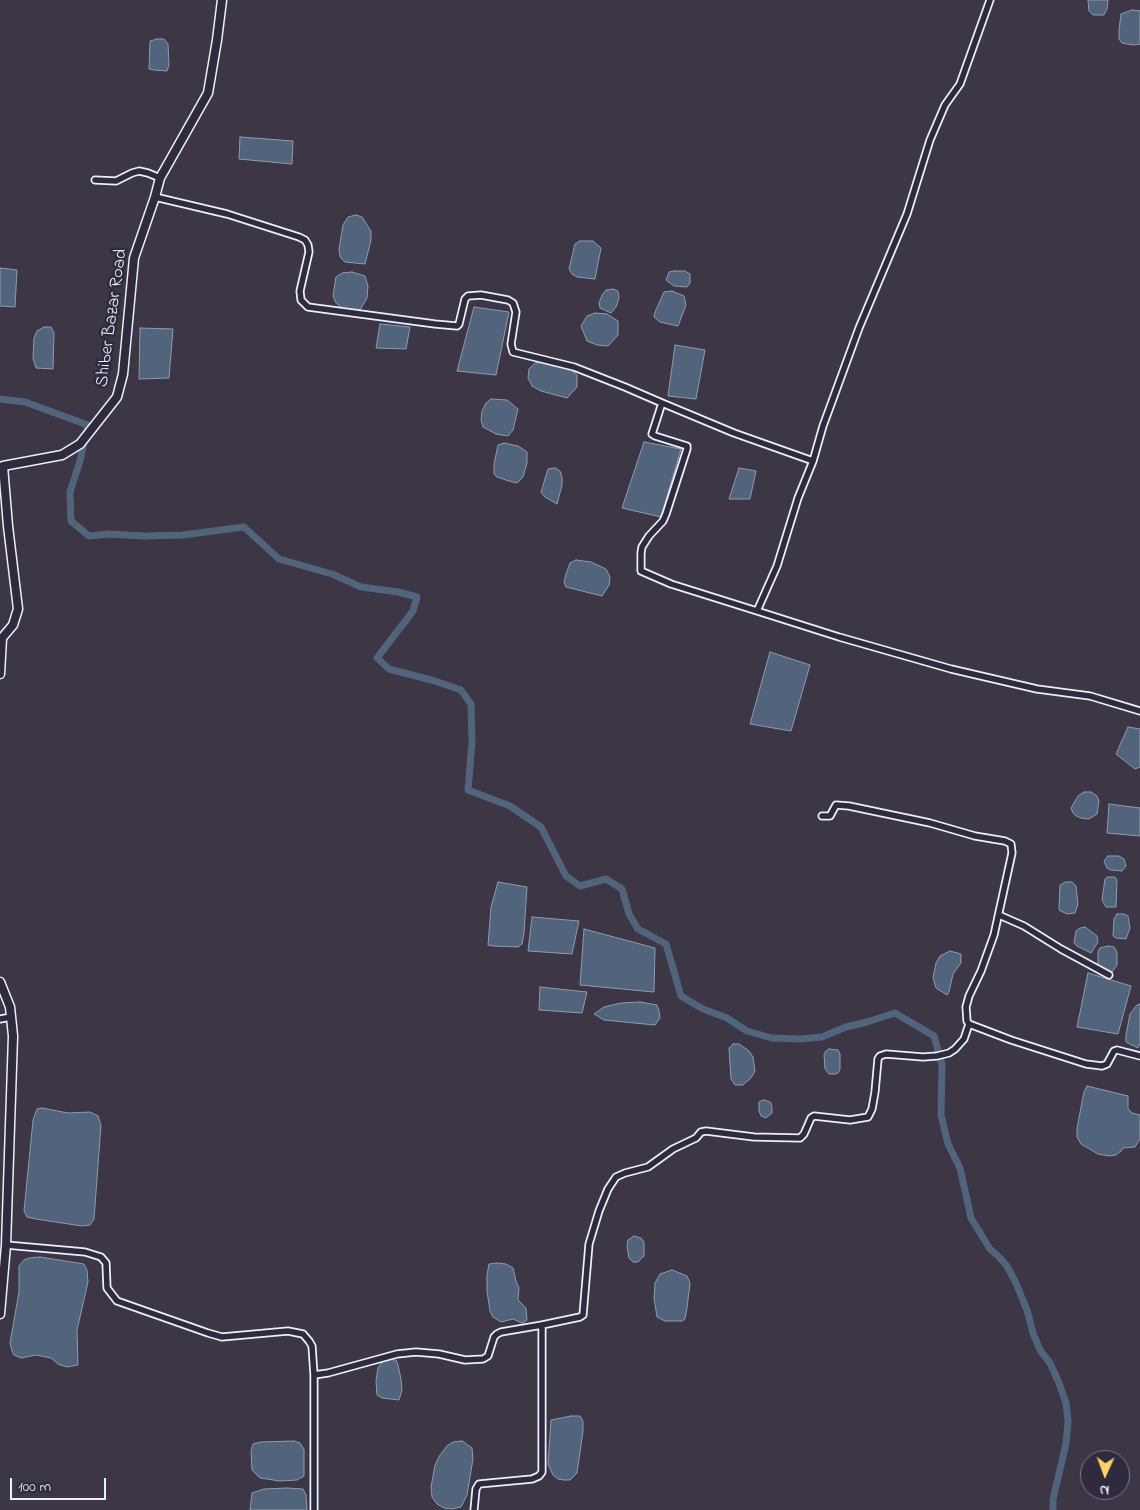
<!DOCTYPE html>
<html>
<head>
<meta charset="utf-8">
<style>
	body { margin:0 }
	#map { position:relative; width:1140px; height:1510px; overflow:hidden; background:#3d3644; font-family:"Indie Flower",sans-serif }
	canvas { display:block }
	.north { position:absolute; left:1080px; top:1450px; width:50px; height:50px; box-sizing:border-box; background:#2f2a3d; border:1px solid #797a88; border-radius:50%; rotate:182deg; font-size:14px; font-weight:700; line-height:20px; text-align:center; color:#e8f1f8 }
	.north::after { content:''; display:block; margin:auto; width:18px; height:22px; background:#ffd166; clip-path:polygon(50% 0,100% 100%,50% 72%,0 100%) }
	.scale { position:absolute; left:10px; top:1478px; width:96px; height:22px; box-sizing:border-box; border:2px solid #e8f1f8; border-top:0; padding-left:6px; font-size:15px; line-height:18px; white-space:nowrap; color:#e8f1f8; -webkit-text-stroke:4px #2f2a3d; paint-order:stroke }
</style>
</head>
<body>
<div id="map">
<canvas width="1140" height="1510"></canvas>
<div class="north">N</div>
<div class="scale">100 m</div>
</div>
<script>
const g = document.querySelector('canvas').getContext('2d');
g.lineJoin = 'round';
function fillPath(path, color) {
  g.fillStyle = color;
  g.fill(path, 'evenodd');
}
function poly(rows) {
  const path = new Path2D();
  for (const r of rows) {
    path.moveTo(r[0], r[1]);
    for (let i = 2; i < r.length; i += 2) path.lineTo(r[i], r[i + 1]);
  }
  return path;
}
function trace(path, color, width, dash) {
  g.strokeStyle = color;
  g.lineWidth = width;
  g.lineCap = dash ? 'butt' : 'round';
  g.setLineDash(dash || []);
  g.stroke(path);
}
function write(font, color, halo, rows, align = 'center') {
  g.font = font + ' "Indie Flower",sans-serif';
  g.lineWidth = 5;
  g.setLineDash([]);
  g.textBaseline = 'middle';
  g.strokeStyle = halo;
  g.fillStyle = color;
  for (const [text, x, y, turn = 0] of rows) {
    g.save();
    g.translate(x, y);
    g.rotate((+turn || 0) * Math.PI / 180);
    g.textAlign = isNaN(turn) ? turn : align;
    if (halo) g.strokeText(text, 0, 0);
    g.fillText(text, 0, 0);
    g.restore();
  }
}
const water = poly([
	[1088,0,1108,0,1107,9,1104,15,1093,15,1089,11,1088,0],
	[1132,10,1140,11,1140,44,1133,45,1122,43,1119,39,1119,30,1121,14,1132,10],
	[157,39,164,39,168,44,169,65,167,71,154,70,149,69,150,41,157,39],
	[240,137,293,141,292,164,239,159,240,137],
	[356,215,362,217,371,231,371,240,365,264,345,262,340,257,339,249,343,225,348,217,356,215],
	[580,241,593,241,601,248,595,279,577,277,572,274,569,269,575,244,580,241],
	[0,268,17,270,15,307,0,306,0,268],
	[674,271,685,271,690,274,690,283,687,287,674,286,666,280,669,272,674,271],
	[352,272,365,276,368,286,367,298,360,310,347,310,341,307,336,303,333,296,336,277,342,273,352,272],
	[613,289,618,291,619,298,616,307,611,313,600,308,599,303,602,295,606,290,613,289],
	[672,291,684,296,686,305,678,326,660,322,654,317,655,312,664,292,672,291],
	[474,307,509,312,496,375,457,371,474,307],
	[595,313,607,314,618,321,618,335,608,346,597,345,587,341,581,326,587,316,595,313],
	[380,324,410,327,406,349,376,348,380,324],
	[44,327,51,327,54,333,53,369,36,368,33,358,34,338,37,331,44,327],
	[140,328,173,329,169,378,139,379,140,328],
	[675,345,705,350,696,399,668,396,675,345],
	[550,362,568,367,577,375,577,387,567,398,541,391,532,386,528,378,529,369,535,363,550,362],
	[491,399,507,400,518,409,513,430,508,436,496,434,483,427,481,420,482,411,486,403,491,399],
	[644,442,681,449,661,517,622,508,644,442],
	[504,443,518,446,527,452,527,463,523,477,517,483,509,481,497,477,494,474,494,464,498,445,504,443],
	[555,468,560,471,562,477,562,485,557,504,545,497,541,492,548,469,555,468],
	[739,468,756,471,750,499,729,499,739,468],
	[576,560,591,562,606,569,610,577,609,585,602,596,566,587,564,582,566,574,570,563,576,560],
	[770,652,810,665,791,731,750,724,770,652],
	[1128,727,1140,729,1140,767,1135,769,1116,754,1128,727],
	[1084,792,1091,792,1097,796,1099,801,1097,814,1089,819,1081,818,1076,816,1073,813,1071,808,1078,796,1084,792],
	[1109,804,1140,808,1140,836,1107,833,1109,804],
	[1108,856,1119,856,1124,859,1126,866,1122,871,1111,870,1107,868,1104,861,1108,856],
	[1108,877,1115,877,1117,880,1116,907,1106,907,1102,900,1105,879,1108,877],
	[498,882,527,887,524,933,522,944,518,947,493,946,488,945,491,907,498,882],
	[1066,882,1072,882,1076,886,1078,904,1075,913,1067,914,1059,910,1060,885,1066,882],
	[1117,914,1124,914,1128,916,1130,928,1126,939,1116,938,1113,936,1114,919,1117,914],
	[532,917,579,921,572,954,528,951,532,917],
	[1085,927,1097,936,1098,942,1091,953,1077,946,1074,943,1076,931,1080,928,1085,927],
	[584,929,655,948,654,992,580,985,584,929],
	[1108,946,1114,947,1117,952,1117,965,1112,972,1104,970,1098,965,1098,952,1100,948,1108,946],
	[950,951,961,954,961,963,953,974,949,992,947,995,936,988,933,978,936,963,940,956,950,951],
	[1088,973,1131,986,1118,1034,1077,1027,1088,973],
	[540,987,587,992,582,1013,539,1010,540,987],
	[640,1002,657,1005,659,1011,660,1018,655,1025,604,1020,594,1014,604,1007,621,1003,640,1002],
	[1140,1004,1140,1044,1138,1048,1126,1042,1126,1035,1130,1014,1137,1005,1140,1004],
	[733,1044,739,1044,749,1051,753,1057,755,1071,751,1078,743,1085,735,1085,731,1079,729,1048,733,1044],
	[829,1049,838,1050,840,1054,840,1069,838,1073,835,1074,829,1074,825,1069,824,1054,826,1051,829,1049],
	[1087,1086,1128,1096,1128,1109,1132,1113,1140,1115,1140,1139,1135,1147,1123,1148,1121,1151,1116,1155,1109,1156,1098,1154,1081,1144,1077,1137,1077,1128,1084,1092,1087,1086],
	[763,1100,768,1101,771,1103,772,1108,772,1113,766,1118,761,1116,759,1111,759,1102,763,1100],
	[42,1108,68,1113,90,1112,98,1116,101,1125,94,1219,90,1225,82,1226,36,1219,27,1217,24,1211,33,1120,37,1109,42,1108],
	[634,1236,641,1238,644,1242,644,1256,638,1262,633,1262,629,1258,627,1246,628,1240,634,1236],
	[40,1257,84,1264,87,1270,88,1282,77,1330,78,1365,67,1367,58,1364,51,1358,36,1355,21,1358,14,1355,12,1351,10,1343,19,1292,19,1266,24,1260,29,1258,40,1257],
	[497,1263,506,1264,513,1268,516,1281,519,1288,518,1300,526,1308,527,1320,524,1322,522,1323,513,1319,501,1322,493,1317,490,1311,487,1291,487,1275,489,1264,497,1263],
	[672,1270,687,1276,690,1283,687,1308,685,1319,682,1321,665,1321,657,1317,654,1298,655,1283,660,1274,672,1270],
	[384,1359,396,1360,398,1365,401,1379,402,1390,399,1400,382,1398,377,1395,376,1381,378,1368,384,1359],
	[571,1416,580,1416,583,1421,583,1431,577,1473,570,1480,564,1480,558,1479,553,1475,548,1464,551,1420,571,1416],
	[294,1441,300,1443,304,1449,304,1476,297,1480,280,1481,260,1478,252,1470,251,1451,253,1444,261,1442,294,1441],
	[462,1441,472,1448,473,1459,467,1495,461,1507,452,1509,444,1508,437,1504,432,1497,431,1487,435,1465,440,1455,447,1446,453,1442,462,1441],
	[287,1488,303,1489,306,1495,307,1510,250,1510,252,1493,264,1489,287,1488]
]);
fillPath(water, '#52637c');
trace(water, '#8e9cae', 1);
trace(poly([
	[0,399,25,402,88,425,80,461,70,492,71,521,89,536,108,534,144,536,183,535,244,527,279,559,332,574,361,587,398,592,417,597,413,611,377,658,389,669,435,681,461,690,471,704,472,742,468,790,510,806,541,827,566,876,580,886,606,879,622,889,629,914,638,929,666,944,681,996,703,1009,727,1018,747,1031,772,1038,800,1039,822,1037,846,1027,867,1022,895,1013,934,1036,942,1064,941,1115,948,1144,960,1168,971,1218,990,1249,999,1257,1007,1266,1015,1281,1027,1310,1033,1333,1040,1350,1050,1363,1059,1383,1066,1403,1068,1421,1066,1444,1053,1499,1053,1510]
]), '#52637c', 7);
const street = poly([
	[990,0,960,84,945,105,930,140,907,214,859,328,823,426,813,461,798,498,777,566,757,611,839,637,951,669,1037,689,1090,696,1140,711],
	[95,180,116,181,132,173,139,171,148,173,160,178],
	[155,197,227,214,299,237,305,240,308,245,309,252,300,291,301,300,308,307,435,324,457,326,459,324,465,299,468,296,481,295,508,300,513,303,516,312,511,344,513,352,574,367,625,387,662,403,652,434,655,436,687,446,687,449,666,514,663,521,649,536,642,547,641,553,641,571,671,584,757,611],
	[662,403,734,433,813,461],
	[822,816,830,816,836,805,849,806,930,823,975,836,1005,841,1011,844,1012,853,994,935,981,971,969,996,966,1007,967,1021,969,1024,1011,1040,1086,1064,1102,1066,1107,1064,1114,1051,1117,1050,1140,1056],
	[999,915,1024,926,1061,949,1109,975],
	[0,1019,11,1017],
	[6,1245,85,1252,101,1257,106,1263,107,1288,117,1301,208,1333,222,1337,288,1331,303,1334,309,1341,312,1346,314,1375,314,1510],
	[542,1325,580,1317,583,1315,589,1244,599,1211,608,1189,616,1177,625,1173,648,1167,673,1149,696,1138,701,1132,706,1131,754,1137,800,1138,804,1134,811,1118,814,1116,850,1120,868,1117,872,1109,875,1092,878,1059,880,1056,886,1054,923,1057,937,1056,949,1053,955,1049,964,1039,969,1024],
	[314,1375,328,1373,397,1354,416,1352,439,1354,465,1360,483,1359,488,1356,494,1337,497,1334,501,1332,542,1325,542,1472,539,1476,532,1479,479,1484,476,1489,474,1510]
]);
const secondary = poly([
	[0,674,2,638,13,625,18,609,8,526,3,466,62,455,80,444,117,397,123,374,134,258,155,197,160,178,208,93,217,40,222,0],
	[0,982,10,1007,13,1036,6,1245,0,1314]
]);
trace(street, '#e8f1f8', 9);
trace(secondary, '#e8f1f8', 11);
trace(street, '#2f2a3d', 5.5);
trace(secondary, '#2f2a3d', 8);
write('18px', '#e8f1f8', '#2f2a3d', [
	["Shiber Bazar Road",113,318,-82]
]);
</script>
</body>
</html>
